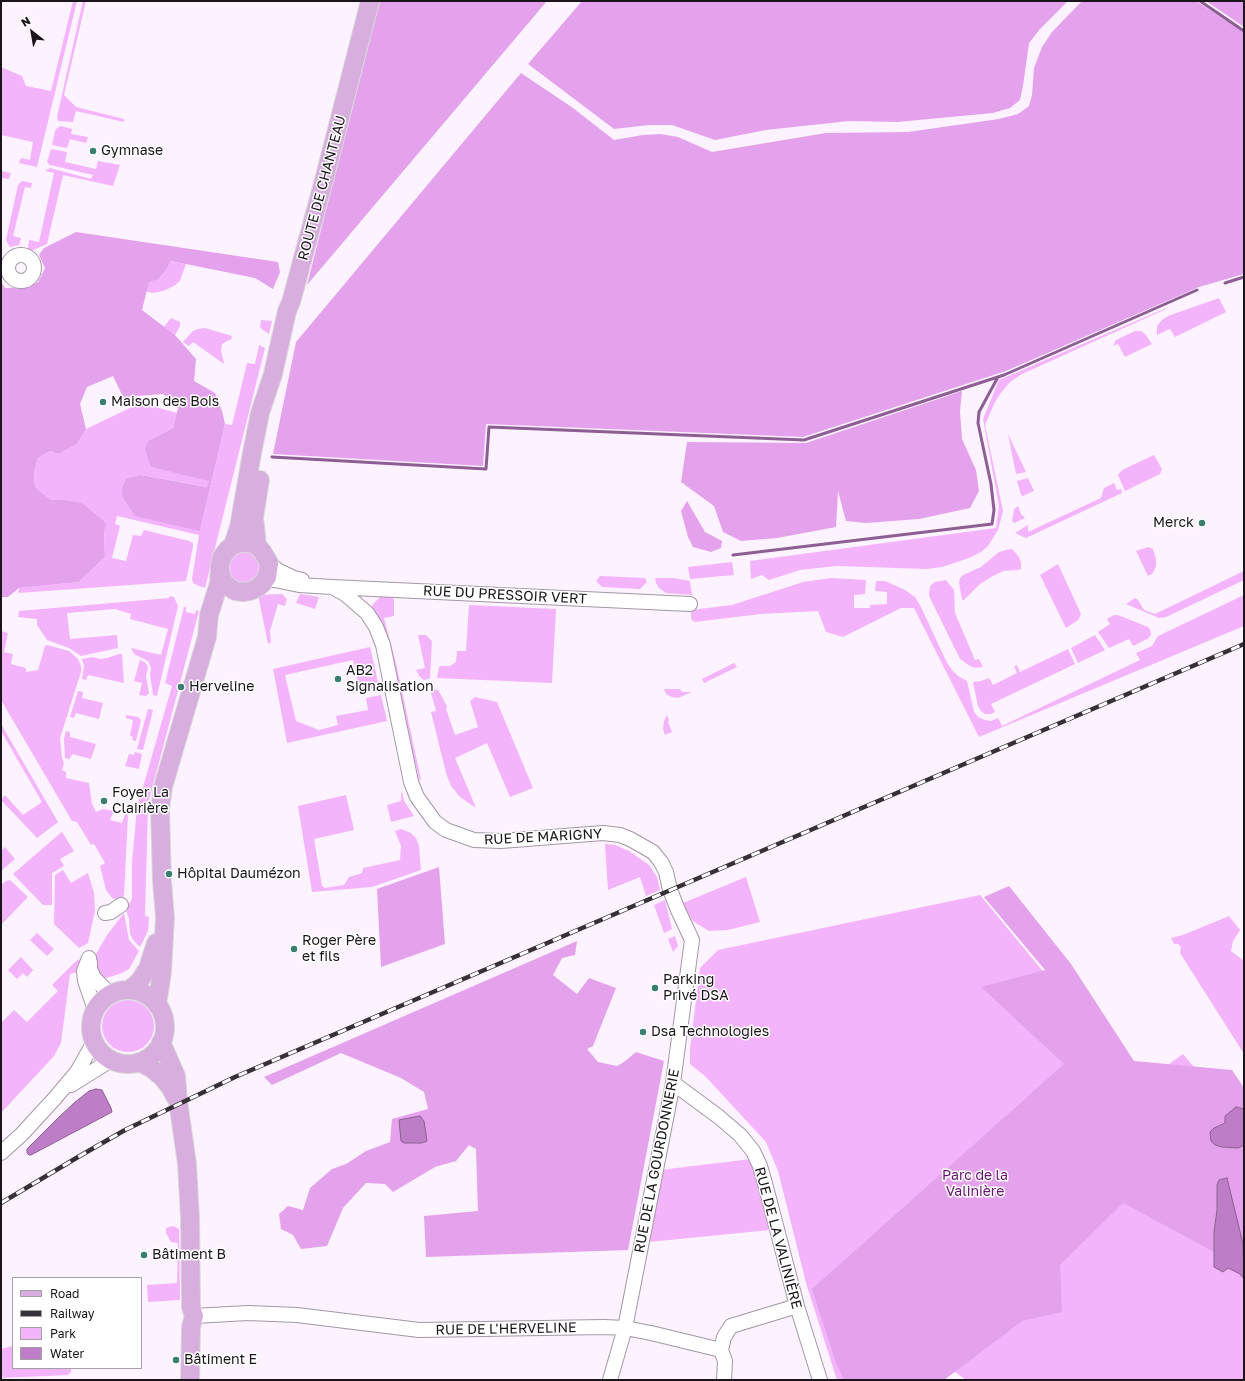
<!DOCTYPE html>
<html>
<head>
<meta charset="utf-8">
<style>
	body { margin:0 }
	#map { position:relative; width:1245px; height:1381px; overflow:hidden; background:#fdf2ff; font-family:"Golos Text",sans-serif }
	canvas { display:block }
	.frame { position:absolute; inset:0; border:2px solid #1a151a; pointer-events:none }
	.legend { position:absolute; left:12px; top:1277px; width:130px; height:92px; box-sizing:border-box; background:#fff; border:1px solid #a3a1a3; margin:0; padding:5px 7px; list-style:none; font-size:12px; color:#1a151a }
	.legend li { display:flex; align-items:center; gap:8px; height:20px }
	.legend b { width:20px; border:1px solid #a3a1a3 }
	.north { position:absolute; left:12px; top:12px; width:40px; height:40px; -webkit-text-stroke:3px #fff; paint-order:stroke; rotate:329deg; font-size:11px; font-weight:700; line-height:16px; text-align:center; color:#1a151a }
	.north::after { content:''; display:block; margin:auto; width:14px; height:18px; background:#1a151a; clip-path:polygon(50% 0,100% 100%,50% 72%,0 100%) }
</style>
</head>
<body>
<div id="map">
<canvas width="1245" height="1381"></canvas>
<div class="frame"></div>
<ul class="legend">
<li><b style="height:5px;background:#d7aedd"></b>Road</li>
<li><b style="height:5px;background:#373137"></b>Railway</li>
<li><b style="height:11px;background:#f4b4fc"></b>Park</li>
<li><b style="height:11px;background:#be7ec7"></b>Water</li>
</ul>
<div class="north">N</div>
</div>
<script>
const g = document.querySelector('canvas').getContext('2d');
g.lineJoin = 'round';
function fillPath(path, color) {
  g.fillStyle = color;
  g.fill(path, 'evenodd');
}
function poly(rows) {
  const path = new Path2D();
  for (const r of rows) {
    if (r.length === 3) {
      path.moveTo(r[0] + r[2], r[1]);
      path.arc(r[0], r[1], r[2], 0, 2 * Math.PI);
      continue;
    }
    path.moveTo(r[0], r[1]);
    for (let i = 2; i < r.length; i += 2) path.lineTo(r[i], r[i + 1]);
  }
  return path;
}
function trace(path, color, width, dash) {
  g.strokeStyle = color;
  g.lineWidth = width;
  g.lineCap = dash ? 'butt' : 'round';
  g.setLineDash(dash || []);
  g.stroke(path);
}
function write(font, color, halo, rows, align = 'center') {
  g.font = font + ' "Golos Text",sans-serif';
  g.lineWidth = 3;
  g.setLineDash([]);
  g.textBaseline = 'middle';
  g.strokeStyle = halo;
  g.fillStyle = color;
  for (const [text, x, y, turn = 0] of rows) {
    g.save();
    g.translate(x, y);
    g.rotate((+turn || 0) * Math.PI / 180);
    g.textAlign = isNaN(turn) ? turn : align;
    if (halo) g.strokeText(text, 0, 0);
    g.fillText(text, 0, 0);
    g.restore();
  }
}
fillPath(poly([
	[73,1,77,1,37,167,19,163,21,158,30,160,33,142,1,135,1,67,22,76,26,86,51,91],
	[83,1,86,1,64,95,76,107,124,119,124,122,76,111,73,122,58,121,57,117],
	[61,126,72,129,71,134,88,137,86,143,70,139,67,148,52,145,55,131,57,128],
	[51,149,67,152,65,162,96,169,98,161,120,165,113,186,63,175,47,244,31,251,28,247,29,240,39,242,54,173,45,171,50,168,91,179,93,175,50,165,47,162],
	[1,171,11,173,9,179,1,178],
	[22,181,32,183,31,188,25,187,13,236,21,238,19,245,10,247,6,240,18,185],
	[171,261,186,264,180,281,174,286,163,291,153,293,50,269,158,279,164,273],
	[1219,298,1226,312,1175,337,1170,329,1157,335,1157,326,1162,320,1168,316],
	[1166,308,1166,309,1022,374,1010,382,1000,394,994,404,985,425,1003,511,998,530,988,546,981,552,969,558,942,567,927,569,836,566,800,570,769,580,762,575,751,579,750,561,996,528,999,506,983,419,999,380],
	[171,318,180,322,180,326,175,335,164,327],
	[261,320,272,321,269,334,263,330,260,327],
	[205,328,232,336,231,340,229,340,222,344,221,350,224,364,193,342,189,346,183,342,193,331,198,329],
	[1135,331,1141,331,1145,334,1152,344,1125,357,1118,344,1113,346,1116,340],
	[259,345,265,348,205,588,197,585,193,583,192,579,199,535,117,516,115,524,120,526,112,558,126,561,133,535,141,536,144,530,189,541,193,543,193,547,186,581,18,593,19,588,79,582,105,557,104,531,64,500,51,500,35,487,34,472,38,458,50,451,59,454,77,444,86,429,134,406,144,404,177,413,173,428,148,441,151,467,209,480,208,487,141,475,200,531,225,424,232,425,247,363,255,364],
	[1008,434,1026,472,1016,474],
	[1154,455,1162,469,1160,474,1125,491,1118,475,1122,470],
	[1028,478,1034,491,1023,496,1021,495,1017,481],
	[1114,483,1117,490,1121,489,1122,493,1026,538,1015,533,1028,525,1028,532,1101,498,1104,488],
	[1018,506,1021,514,1025,518,1014,523,1012,521,1014,509],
	[1148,547,1153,549,1156,559,1156,566,1153,573,1148,576,1136,551],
	[1012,549,1019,557,1021,563,1021,569,1018,570,1003,571,993,576,980,584,964,600,962,600,959,583,960,578,963,575,981,567,999,552,1006,550],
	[244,567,16],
	[732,562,734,575,690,579,688,567],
	[1058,564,1081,614,1078,620,1066,628,1040,575],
	[1244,571,1244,580,1166,617,1159,618,1126,604,1135,598,1138,600,1144,610,1155,614],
	[600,576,645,578,647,582,640,589,602,587,596,581],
	[655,578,674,578,690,581,692,595,666,593,659,588,656,583],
	[831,578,866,580,865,594,854,595,854,608,870,608,870,605,887,604,887,592,875,591,876,581,885,581,905,590,915,597,921,607,947,663,952,670,958,676,967,681,974,712,978,717,985,720,991,721,998,718,1002,726,1140,660,1136,653,1152,646,1158,636,1244,595,1244,626,979,737,914,608,901,608,843,637,826,632,818,611,761,614,694,622,691,619,691,610,732,605,803,582],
	[946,580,954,590,955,613,975,660,979,659,983,667,975,668,970,666,960,659,930,598,929,594,930,586,935,582],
	[282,594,287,599,285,606,278,604,270,631,271,642,268,644,258,595],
	[300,594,319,597,315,609,296,603],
	[170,596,174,597,178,606,157,696,153,695,150,674,151,668,148,661,134,654,131,648,161,655,168,629,130,619,131,614,115,609,67,613,70,639,117,635,118,648,81,656,69,648,47,640,37,625,37,619,18,617,19,611,169,598],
	[380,597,391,597,394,599,394,616,384,618,396,663,421,780,419,780,387,637,373,610,372,606,374,603],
	[469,605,556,609,552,683,437,678,439,667,441,666,450,666,456,662,457,651,466,651],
	[184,607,186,607,186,612,195,614,196,610,199,611,148,804,145,916,149,917,148,931,140,947,134,941,130,934,129,919,126,910,132,899,132,862,137,808,172,686,165,683],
	[1114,615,1118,615,1148,627,1150,629,1151,634,1149,638,1133,646,1129,639,1109,648,1098,632,1110,624,1107,619],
	[1,631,8,633,4,652,13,654,11,664,26,668,26,672,38,670,45,646,47,645,69,651,78,659,81,666,81,672,60,738,62,758,64,763,62,770,66,772,66,778,89,783,92,804,96,812,103,809,114,811,110,820,122,823,125,814,128,815,124,895,122,899,117,900,112,898,106,890,100,866,105,863,94,844,91,845,77,822,72,821,1,700],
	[418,635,426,635,432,641,430,678,428,679,424,680,420,677,416,670,425,668],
	[1095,635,1105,650,1078,663,1071,648],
	[370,647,379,687,360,691,353,660,285,675,296,721,319,730,338,725,336,716,368,710,366,698,381,695,387,721,287,743,273,669],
	[1068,649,1075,664,991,704,995,712,991,714,985,714,981,711,978,706,973,682,981,681,989,678,993,685,1017,673,1014,666,1017,665,1020,672],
	[119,654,122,654,124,683,88,675,86,680,82,679,84,666,82,659,92,657,100,659,107,658],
	[140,660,146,663,148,668,146,676,149,693,146,696,139,695,142,683,134,681],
	[734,663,737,667,704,683,702,679],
	[430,689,438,690,447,706,446,709,455,735,478,727,470,701,475,697,497,702,533,788,510,797,487,743,455,758,476,808,460,797,451,786,446,773,431,712,436,711],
	[664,689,680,689,682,692,692,692,678,698,672,697,666,694],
	[78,691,83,692,82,698,103,703,99,719,76,713,74,718,70,717],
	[148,709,153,710,143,750,137,749],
	[126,715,138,717,141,720,136,741,132,740,133,737,130,735,133,720,126,718],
	[667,715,669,720,668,722,672,732,665,735,663,729,664,721],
	[1,724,58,822,37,838,1,800,5,795,23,815,42,802,1,731],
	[66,731,70,732,70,737,96,744,91,759,72,754,70,759,65,758,64,739],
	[135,752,142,754,139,769,125,766,129,754,134,755],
	[402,792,404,801,414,816,391,822,387,805,401,801,401,793],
	[346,795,354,830,314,839,322,886,325,888,344,885,349,877,362,873,363,868,400,860,401,846,395,831,401,829,411,833,416,838,419,846,421,870,372,887,312,892,298,806],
	[62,832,74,851,60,859,64,866,52,873,52,905,43,905,13,874,57,836],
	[605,844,615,845,629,851,649,865,657,877,660,890,646,896,640,877,608,890],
	[5,847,15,859,1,871,1,851],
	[63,870,71,883,88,873,94,893,95,911,88,943,79,948,54,924,55,875],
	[746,877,760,922,728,930,709,931,694,922,686,912,683,903],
	[10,880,28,897,1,925,1,885,6,881],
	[980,895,1093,1032,1139,1086,1183,1054,1244,1127,1244,1380,966,1380,954,1371,944,1380,837,1380,806,1283,778,1171,766,1142,705,1076,690,1064,690,1049,700,968,718,950],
	[665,900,672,929,664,933,654,905],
	[124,913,129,940,139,951,129,969,122,973,106,978,100,977,96,972,95,956,107,935],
	[1229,916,1240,930,1233,941,1231,951,1244,961,1244,1054,1180,953,1181,947,1178,944,1174,944,1171,938,1183,935],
	[37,933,54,949,47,956,30,940],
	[675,936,678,946,673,952,668,939],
	[21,957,33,970,27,977,23,973,17,979,8,970],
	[81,959,77,972,70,974,61,1043,54,1056,1,1113,1,1023,14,1010,27,1022,58,991,52,985,76,961],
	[128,1026,26],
	[166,1001,170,1010,173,1032,170,1042,165,1044,168,1022,166,1012,162,1004],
	[88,1002,89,1008,86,1027,89,1040,87,1046,84,1041,81,1027,84,1010],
	[115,1065,131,1067,141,1069,132,1071,120,1071,110,1066],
	[751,1159,770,1230,649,1242,660,1170],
	[173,1226,179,1229,180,1300,148,1302,147,1285,177,1283,178,1243,171,1242,166,1233,166,1228],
	[13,1346,13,1368,71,1368,71,1372,68,1375,1,1378,1,1349]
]), '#f4b4fc');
fillPath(poly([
	[379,1,547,1,307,285],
	[582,1,1068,1,1040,29,1029,43,1023,86,1020,100,1010,108,993,113,897,122,849,121,766,130,715,140,672,125,649,125,614,129,528,64],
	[1082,1,1196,1,1244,32,1244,274,1199,287,1006,371,803,437,486,424,483,466,273,454,296,342,521,73,573,108,614,140,643,135,660,134,678,137,712,152,826,133,908,132,999,119,1018,114,1029,106,1032,95,1034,68,1042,47,1052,32],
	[1206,1,1244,1,1244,27],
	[76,232,278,262,280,272,273,289,255,278,171,261,164,273,158,279,149,282,142,310,175,335,196,359,194,381,215,393,222,411,225,424,200,531,135,516,123,498,122,488,126,479,141,475,207,487,209,481,151,467,145,450,148,441,173,428,179,404,163,394,123,397,113,376,87,387,80,404,86,429,77,444,59,454,50,451,38,458,34,472,35,487,51,500,64,500,82,503,106,523,104,531,105,557,79,582,19,588,8,597,1,597,1,282,5,288,28,287,38,282,45,268,39,255,44,248],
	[962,391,960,411,962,439,976,470,979,491,970,508,919,519,866,523,846,521,838,491,836,527,777,538,741,541,723,532,714,506,681,482,687,442,806,443],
	[687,501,705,532,722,541,721,548,711,552,693,547,688,537,681,511],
	[439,867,445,944,381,967,377,889],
	[1009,886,1071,964,1134,1061,1232,1070,1244,1088,1244,1268,1123,1203,1060,1265,1062,1312,1022,1321,944,1380,844,1380,836,1363,812,1289,1064,1064,981,987,1045,970,984,897],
	[577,941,575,955,562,958,553,975,577,994,589,978,616,988,593,1046,587,1049,598,1062,617,1066,624,1062,636,1052,664,1061,628,1250,426,1257,424,1216,478,1211,476,1149,469,1145,456,1161,435,1167,393,1192,385,1184,366,1183,343,1208,327,1246,301,1249,293,1235,281,1229,279,1214,288,1206,303,1210,310,1188,332,1169,346,1164,366,1151,390,1142,392,1119,428,1109,424,1092,401,1078,341,1053,272,1085,264,1077]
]), '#e4a2ed');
const water = poly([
	[96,1089,102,1090,111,1108,112,1112,31,1155,29,1155,27,1153,27,1149,58,1118,74,1103,89,1091,96,1089],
	[1236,1107,1244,1109,1244,1145,1238,1148,1222,1147,1215,1145,1211,1141,1210,1132,1214,1128,1225,1123,1225,1116,1236,1107],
	[420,1116,424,1121,427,1141,422,1143,404,1143,401,1141,399,1120,420,1116],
	[1227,1178,1243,1244,1244,1279,1240,1274,1228,1268,1223,1272,1214,1267,1214,1232,1217,1210,1217,1185,1219,1180,1227,1178]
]);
fillPath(water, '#be7ec7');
trace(water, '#8d5e93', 1);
trace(poly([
	[1200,1,1244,31],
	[1225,283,1244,277],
	[272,457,486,469,489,427,804,440,1004,375,1197,290],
	[733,555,992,524,994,510,991,484,978,423,979,412,998,377]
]), '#8d5e93', 3);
const minor = poly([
	[21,268,13],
	[267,560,277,570,294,578,302,580],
	[265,580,275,580,299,585,332,587,690,604],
	[332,587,345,594,367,613,376,627,383,645,411,782,417,797,435,822,446,830,474,840,501,841,603,833,620,835,630,839,653,852,661,862,666,872,670,890,678,910,692,940,673,1083,625,1328,610,1380],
	[105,913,111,912,121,905],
	[89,958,84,971,85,981,95,1010],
	[90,962,90,969,94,978,106,990,114,993],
	[673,1083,719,1117,740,1135,753,1151,760,1166,766,1187,797,1306,820,1380],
	[71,1085,111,1060],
	[1,1153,22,1134,55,1098,77,1072,94,1042],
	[194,1316,248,1313,297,1315,419,1330,604,1327,625,1328,651,1333,721,1350,724,1337,731,1326,797,1306],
	[721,1350,725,1361,724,1380]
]);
const major = poly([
	[233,545,239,527,252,453,260,413,273,374,287,311,291,302,324,180,370,1],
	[257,546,254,517,260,480],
	[129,990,139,982,148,968,156,943],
	[128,1027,37],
	[157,1005,162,972,165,917,162,881,160,809,163,787,207,637,209,615,219,583,220,565,222,557,227,550,233,545,241,543,250,543,257,546,262,551,269,563,267,577,263,583,257,588,250,591,243,592,235,591,229,587,223,581,220,571],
	[161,1042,176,1076,178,1101,187,1164,190,1218,191,1307,194,1316,191,1327,190,1380],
	[139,1062,151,1068,162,1077,170,1087,176,1098]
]);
trace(minor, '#a397a5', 16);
trace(major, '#dadada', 20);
trace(minor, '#fff', 14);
trace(major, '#d7aedd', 18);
const rail = poly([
	[1,1203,78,1157,125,1130,235,1077,1244,644]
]);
trace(rail, '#373137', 4.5);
trace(rail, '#fff', 3, [9]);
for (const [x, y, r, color] of [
	[93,151,4,"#3a7e71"],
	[103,402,4,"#3a7e71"],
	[1202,523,4,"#3a7e71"],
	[338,679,4,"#3a7e71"],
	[181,687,4,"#3a7e71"],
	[104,801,4,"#3a7e71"],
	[169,874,4,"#3a7e71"],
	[294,949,4,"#3a7e71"],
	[655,988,4,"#3a7e71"],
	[643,1032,4,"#3a7e71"],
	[144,1255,4,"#3a7e71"],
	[176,1360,4,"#3a7e71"]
]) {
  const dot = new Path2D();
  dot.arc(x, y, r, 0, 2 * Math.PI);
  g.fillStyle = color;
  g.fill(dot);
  trace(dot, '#fff', 1.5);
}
write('14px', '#1a151a', '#fff', [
	["Gymnase",101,151],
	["Maison des Bois",111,402],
	["Merck",1194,523,"right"],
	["AB2",346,671],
	["Signalisation",346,687],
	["Herveline",189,687],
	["Foyer La",112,793],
	["Clairière",112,809],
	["Hôpital Daumézon",177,874],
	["Roger Père",302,941],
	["et fils",302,957],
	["Parking",663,980],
	["Privé DSA",663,996],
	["Dsa Technologies",651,1032],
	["Bâtiment B",152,1255],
	["Bâtiment E",184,1360]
], 'left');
write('14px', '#1a151a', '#fff', [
	["ROUTE DE CHANTEAU",322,188,-75],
	["RUE DU PRESSOIR VERT",505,595,3],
	["RUE DE MARIGNY",543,837,-3],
	["RUE DE LA GOURDONNERIE",657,1161,-79],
	["RUE DE LA VALINIÈRE",778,1238,75],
	["RUE DE L'HERVELINE",506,1329,-1]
]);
write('14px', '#63146e', '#fff', [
	["Parc de la",975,1176],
	["Valinière",975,1192]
]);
</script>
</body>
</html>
